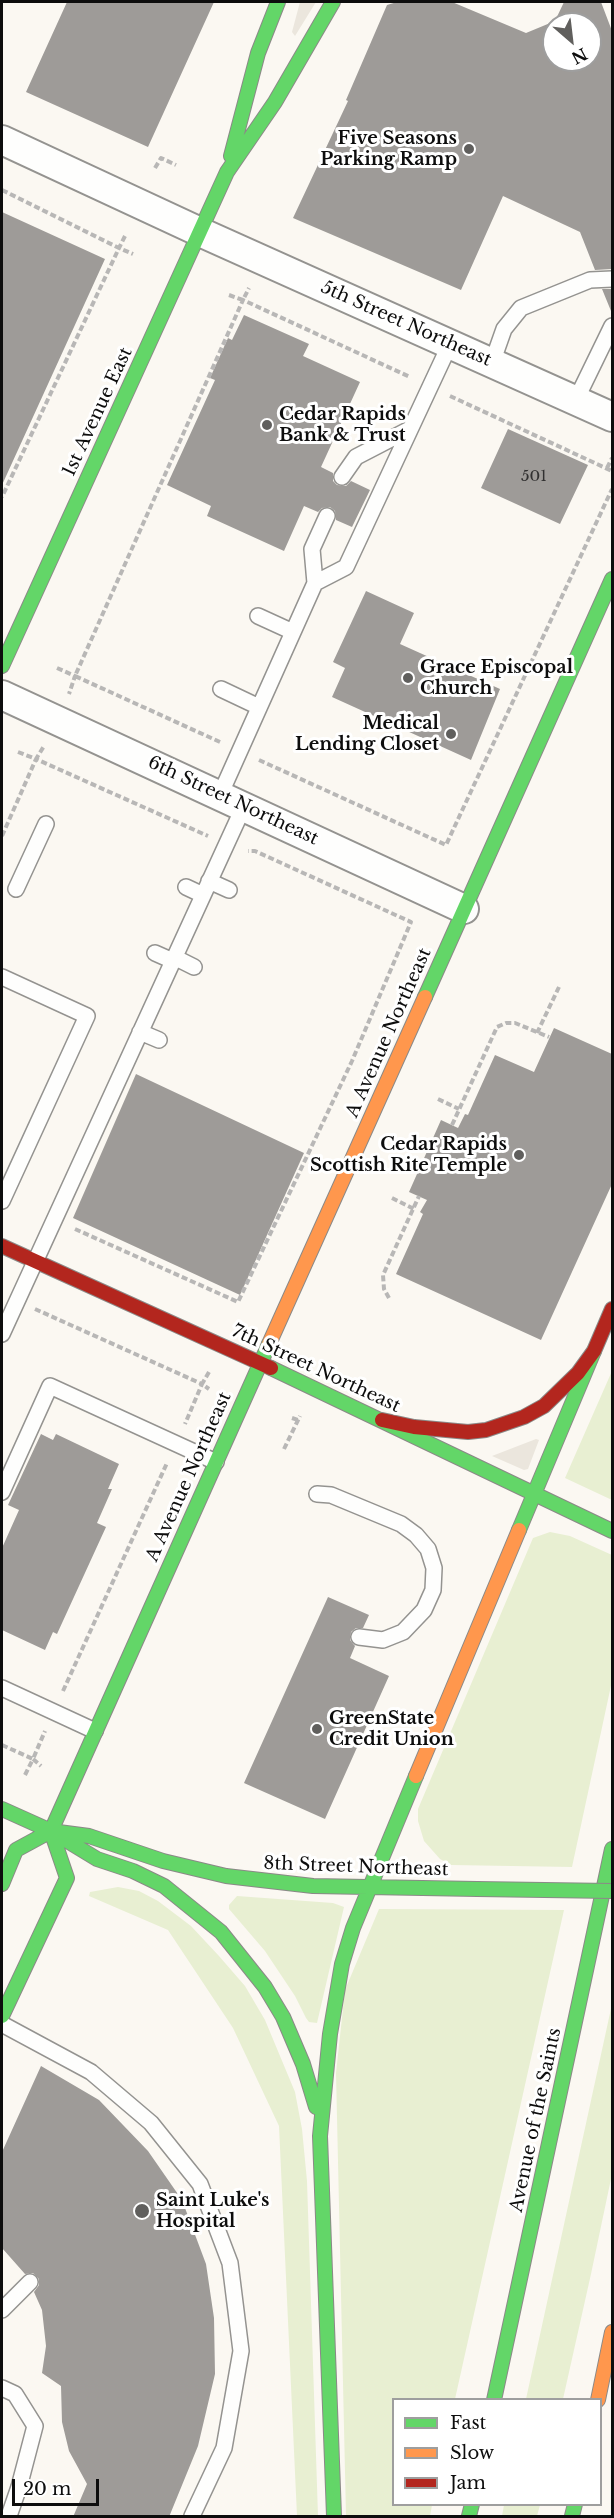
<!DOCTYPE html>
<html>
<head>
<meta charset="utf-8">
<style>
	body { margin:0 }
	#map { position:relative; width:614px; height:2518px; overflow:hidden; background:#fbf8f2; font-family:"Libre Baskerville",serif }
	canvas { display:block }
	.frame { position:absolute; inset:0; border:3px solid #0d0d0d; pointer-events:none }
	.legend { position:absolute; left:392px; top:2398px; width:210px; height:108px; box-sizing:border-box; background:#fff; border:2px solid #9e9e9e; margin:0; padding:8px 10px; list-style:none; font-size:18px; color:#0d0d0d }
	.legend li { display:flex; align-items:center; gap:12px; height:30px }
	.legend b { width:30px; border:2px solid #9e9e9e }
	.north { position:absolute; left:542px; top:12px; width:60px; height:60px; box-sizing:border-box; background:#fff; border:2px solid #9e9e9e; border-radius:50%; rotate:152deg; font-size:16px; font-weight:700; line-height:24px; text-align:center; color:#0d0d0d }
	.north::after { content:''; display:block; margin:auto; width:21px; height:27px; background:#605f5d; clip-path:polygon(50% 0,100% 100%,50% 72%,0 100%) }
	.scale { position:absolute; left:12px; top:2479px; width:87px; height:27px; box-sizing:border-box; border:3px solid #0d0d0d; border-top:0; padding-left:8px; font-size:18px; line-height:21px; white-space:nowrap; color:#0d0d0d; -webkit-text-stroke:4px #fff; paint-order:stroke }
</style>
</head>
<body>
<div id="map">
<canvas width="614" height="2518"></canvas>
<div class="frame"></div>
<ul class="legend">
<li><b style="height:8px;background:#63d668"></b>Fast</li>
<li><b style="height:8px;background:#ff974d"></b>Slow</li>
<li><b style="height:8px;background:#b3261e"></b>Jam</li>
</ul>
<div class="north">N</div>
<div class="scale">20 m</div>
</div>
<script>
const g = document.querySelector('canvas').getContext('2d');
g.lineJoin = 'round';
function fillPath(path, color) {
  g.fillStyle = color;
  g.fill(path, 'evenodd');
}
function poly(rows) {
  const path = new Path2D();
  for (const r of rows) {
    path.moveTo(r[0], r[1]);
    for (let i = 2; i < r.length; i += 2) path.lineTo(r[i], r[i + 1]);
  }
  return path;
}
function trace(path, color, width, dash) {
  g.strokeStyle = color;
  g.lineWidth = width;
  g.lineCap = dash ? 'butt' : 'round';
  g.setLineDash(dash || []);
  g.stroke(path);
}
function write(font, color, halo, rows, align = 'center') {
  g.font = font + ' "Libre Baskerville",serif';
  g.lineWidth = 6;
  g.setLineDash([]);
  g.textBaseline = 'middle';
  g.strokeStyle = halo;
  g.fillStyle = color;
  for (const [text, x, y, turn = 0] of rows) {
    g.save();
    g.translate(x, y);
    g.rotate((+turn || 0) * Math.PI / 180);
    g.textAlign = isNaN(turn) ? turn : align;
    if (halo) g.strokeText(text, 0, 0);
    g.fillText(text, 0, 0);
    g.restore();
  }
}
fillPath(poly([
	[612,1371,612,1500,565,1478],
	[550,1532,570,1536,612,1555,612,1681,572,1867,451,1865,440,1859,424,1841,418,1821,418,1809,533,1538],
	[118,1887,139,1891,158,1901,191,1926,219,1956,245,1986,265,2020,295,2092,302,2129,307,2181,318,2516,297,2516,279,2126,233,2028,168,1930,89,1896,90,1892],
	[237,1896,333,1903,344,1907,317,2023,309,2022,306,2018,295,1996,265,1951,229,1909,229,1905],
	[379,1909,564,1910,455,2399,394,2400,394,2504,432,2505,430,2516,346,2516,336,2073,345,1990],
	[612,2004,612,2174,591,2274,563,2399,526,2399],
	[504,2505,504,2504,540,2505,537,2516,502,2516]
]), '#e8efd2');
fillPath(poly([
	[300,2,316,2,295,36,292,32],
	[536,1439,539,1440,528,1469,524,1470,492,1456]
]), '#ebe6dd');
fillPath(poly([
	[67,2,214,2,148,147,26,92],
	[397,2,452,2,526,33,555,21,564,2,601,2,612,31,612,269,595,270,580,232,503,196,461,290,293,218,348,101,346,100,387,5],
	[554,24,590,24,590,60,554,60],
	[2,212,105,259,2,485],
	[602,289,612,289,612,311,611,311],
	[244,315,309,344,303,356,360,382,321,467,333,473,333,481,337,485,346,486,351,481,370,490,352,527,336,520,335,511,330,507,322,508,318,512,304,506,284,551,207,516,211,506,167,485,215,380,210,378,228,338,232,340],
	[508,429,588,465,560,524,481,488],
	[366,591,414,613,400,644,500,689,471,760,332,697,345,668,333,662],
	[554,1028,612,1054,612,1184,541,1340,396,1274,423,1214,420,1212,427,1200,409,1192,441,1120,458,1128,465,1114,468,1115,495,1055,534,1072],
	[136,1074,304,1153,240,1295,73,1218],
	[41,1434,53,1440,56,1434,119,1464,108,1489,112,1489,97,1523,106,1527,57,1634,53,1632,45,1650,2,1630,2,1548,19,1510,8,1505],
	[328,1597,369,1615,363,1628,356,1628,351,1632,350,1640,355,1646,350,1658,389,1676,325,1819,244,1783],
	[41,2066,99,2100,148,2151,182,2200,206,2264,214,2318,215,2374,198,2446,169,2517,73,2517,87,2484,69,2451,62,2422,61,2386,42,2373,46,2346,42,2310,34,2292,39,2285,39,2279,33,2273,25,2274,2,2248,2,2152]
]), '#9e9b98');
const lane = poly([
	[492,363,504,329,521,308,590,280,612,279],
	[576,400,612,326],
	[342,477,356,457,410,429],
	[315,583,312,549,327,516],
	[258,616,293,632],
	[221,689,259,707],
	[220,795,315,583,346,567,450,344],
	[209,881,229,890],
	[186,887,203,895],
	[16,889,46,824],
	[155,953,173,961],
	[174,957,194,967],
	[2,977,87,1016,2,1201],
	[140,1032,159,1040],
	[2,1334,244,806],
	[2,1492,50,1386,216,1462],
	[317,1494,331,1495,401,1524,416,1535,428,1549,434,1568,433,1590,424,1610,403,1632,383,1640,359,1637],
	[2,1688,95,1731],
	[2,2024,91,2072,151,2123,200,2184,230,2263,241,2351,224,2448,192,2516],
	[2,2310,30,2282],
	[2,2388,15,2394,35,2426,19,2487,9,2516]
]);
const street = poly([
	[2,140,200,232,612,417],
	[2,695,464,909]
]);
const fast = poly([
	[231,156,258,53,278,2],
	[2,666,227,172,275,102,333,2],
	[425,997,612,579],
	[271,1368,612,1531],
	[519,1530,594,1351],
	[2,1809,51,1831,89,1836,163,1861,226,1876,313,1886,477,1889],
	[51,1831,97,1859,133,1871,164,1886,221,1932,265,1987,283,2017,303,2064,316,2107],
	[2,1884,16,1850,51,1831,269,1344],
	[2,2016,67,1878,51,1831],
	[494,2400,612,1849],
	[334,2516,320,2136,330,2034,342,1964,353,1928,416,1776],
	[469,2516,472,2504],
	[572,2516,575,2504]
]);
const slow = poly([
	[269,1344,425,997],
	[416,1776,519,1530],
	[598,2400,612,2332]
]);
const jam = poly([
	[2,1246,271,1368],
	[382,1420,414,1427,468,1432,486,1430,524,1417,544,1406,578,1373,594,1351,612,1309]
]);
trace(lane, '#949390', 18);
trace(street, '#949390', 32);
trace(fast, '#8b8987', 16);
trace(slow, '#8b8987', 16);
trace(jam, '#8b8987', 16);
trace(poly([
	[155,168,161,158,176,165],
	[2,190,119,248,2,497],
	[125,236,119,248,133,254],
	[229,295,243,300,249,288],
	[450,396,612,471],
	[607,468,612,458],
	[57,668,75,676,69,694],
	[220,742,75,676,243,300,410,377],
	[18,752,36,759,44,746],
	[259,760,446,845,612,489],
	[2,836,36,759,208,836],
	[537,1033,559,987],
	[438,1099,459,1109],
	[452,1125,497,1027,506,1023,515,1023,549,1037],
	[392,1198,414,1209],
	[75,1229,238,1302,352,1061,411,922,255,851,248,851],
	[389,1298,384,1289,383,1275,419,1196],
	[35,1309,202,1384,185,1424],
	[209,1372,202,1384,209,1389],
	[292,1418,298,1420],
	[284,1449,300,1416],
	[63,1691,167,1463],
	[2,1745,33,1759,45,1731],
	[25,1775,33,1759,41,1766]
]), '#b8b7b6', 4, [6, 3]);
trace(lane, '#fefefd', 15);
trace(street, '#fefefd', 28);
trace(fast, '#63d668', 14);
trace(slow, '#ff974d', 14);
trace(jam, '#b3261e', 14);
const fastBridge = poly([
	[477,1889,612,1891]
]);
trace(fastBridge, '#8b8987', 16, []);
trace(fastBridge, '#63d668', 14);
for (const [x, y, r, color] of [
	[469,149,6,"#605f5d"],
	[267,425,6,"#605f5d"],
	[408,678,6,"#605f5d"],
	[451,734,6,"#605f5d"],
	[519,1155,6,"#605f5d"],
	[317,1729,6,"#605f5d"],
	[142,2211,8,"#605f5d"]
]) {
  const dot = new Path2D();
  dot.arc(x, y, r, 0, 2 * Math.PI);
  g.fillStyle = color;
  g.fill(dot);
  trace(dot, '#fff', 2);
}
write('15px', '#313030', null, [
	["501",534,477]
]);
write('bold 18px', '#0d0d0d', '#fff', [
	["Five Seasons",457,139,"right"],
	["Parking Ramp",457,160,"right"],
	["Cedar Rapids",279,415],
	["Bank & Trust",279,436],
	["Grace Episcopal",420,668],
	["Church",420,689],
	["Medical",439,724,"right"],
	["Lending Closet",439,745,"right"],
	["Cedar Rapids",507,1145,"right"],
	["Scottish Rite Temple",507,1166,"right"],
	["GreenState",329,1719],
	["Credit Union",329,1740],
	["Saint Luke's",156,2201],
	["Hospital",156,2222]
], 'left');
write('18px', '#0d0d0d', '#fff', [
	["5th Street Northeast",406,324,24],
	["1st Avenue East",98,412,-65],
	["6th Street Northeast",233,801,25],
	["A Avenue Northeast",389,1033,-66],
	["7th Street Northeast",316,1369,25],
	["A Avenue Northeast",189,1477,-66],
	["8th Street Northeast",356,1867,2],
	["Avenue of the Saints",536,2120,-78]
]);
</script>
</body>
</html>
